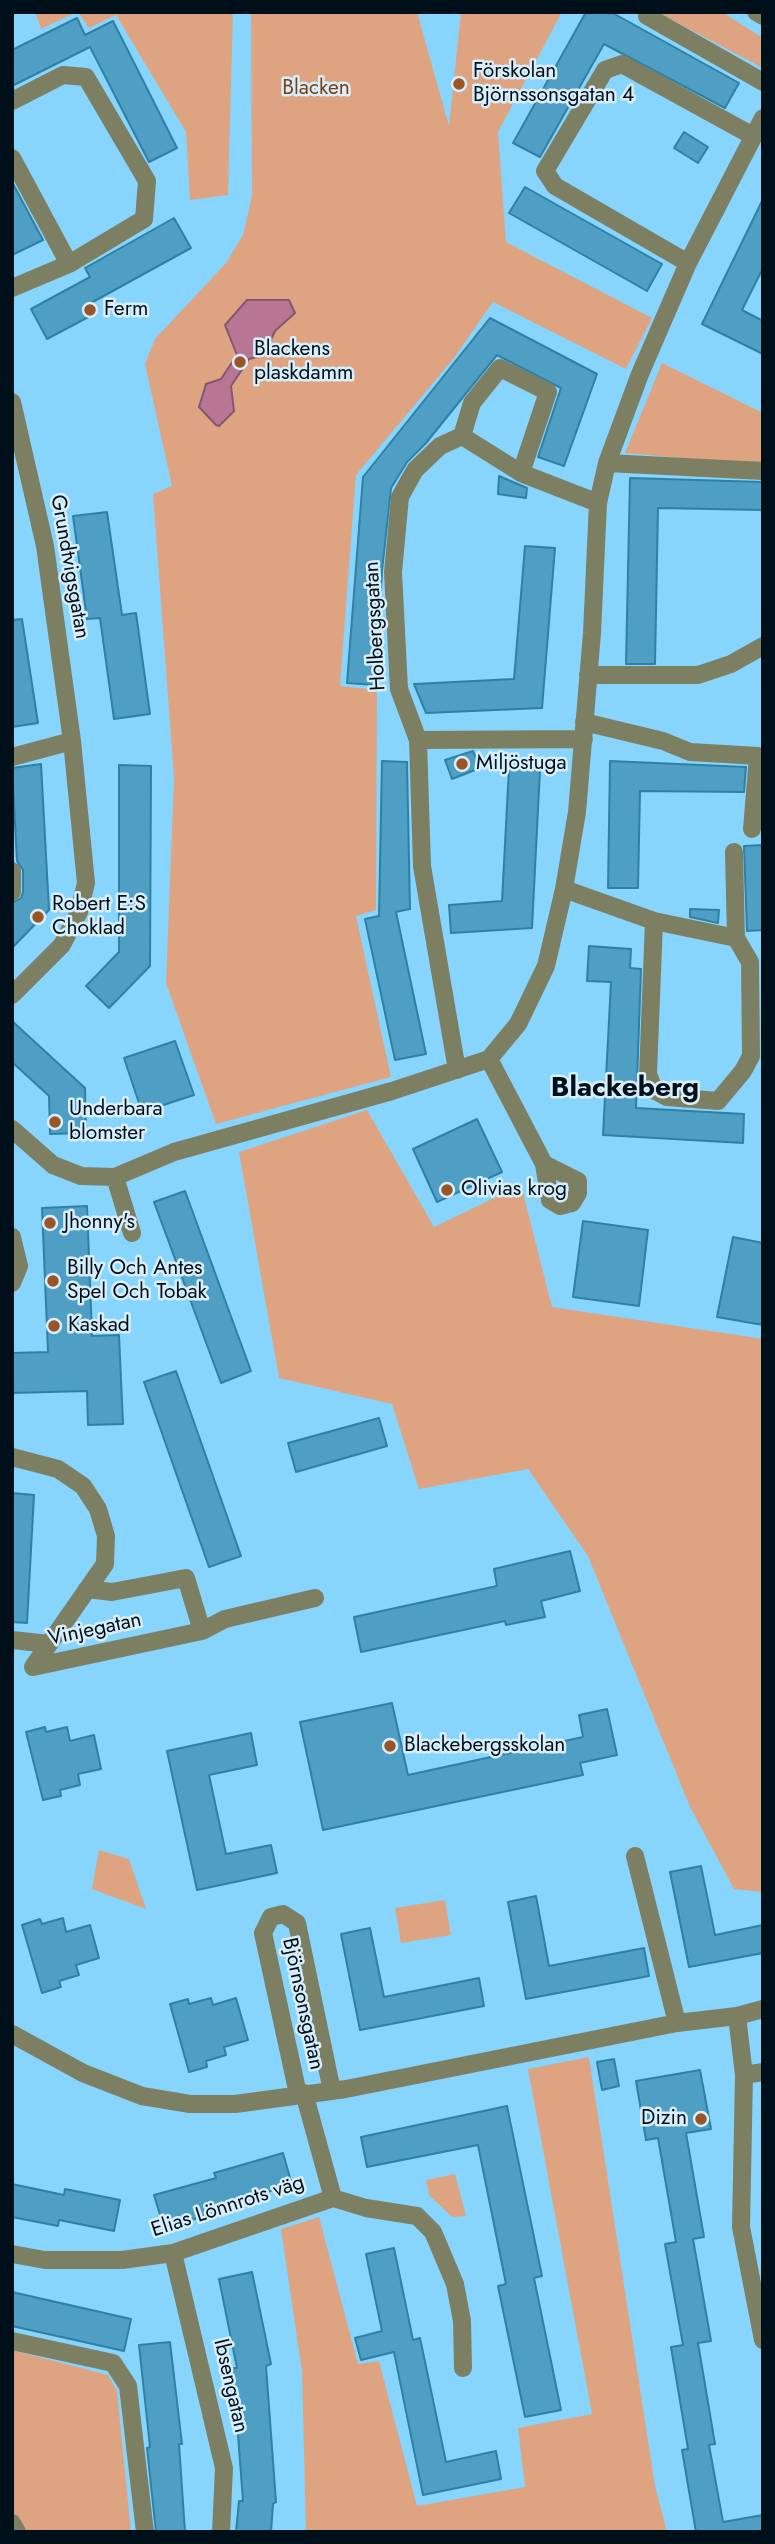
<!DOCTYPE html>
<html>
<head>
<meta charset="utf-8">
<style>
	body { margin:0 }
	#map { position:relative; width:775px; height:2544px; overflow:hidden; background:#87d5fd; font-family:Jost,sans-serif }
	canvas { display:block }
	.frame { position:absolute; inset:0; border:14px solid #00101b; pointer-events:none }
</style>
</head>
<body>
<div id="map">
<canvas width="775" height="2544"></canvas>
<div class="frame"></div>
</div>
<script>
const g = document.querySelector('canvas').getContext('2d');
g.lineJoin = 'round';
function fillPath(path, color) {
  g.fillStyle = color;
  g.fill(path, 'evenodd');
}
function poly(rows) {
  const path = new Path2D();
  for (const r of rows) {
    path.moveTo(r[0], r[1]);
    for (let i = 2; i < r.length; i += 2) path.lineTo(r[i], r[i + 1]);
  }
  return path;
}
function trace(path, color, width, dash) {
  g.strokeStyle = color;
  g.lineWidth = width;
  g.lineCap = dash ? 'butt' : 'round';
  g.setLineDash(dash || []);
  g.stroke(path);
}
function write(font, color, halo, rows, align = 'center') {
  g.font = font + ' Jost,sans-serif';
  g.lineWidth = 5;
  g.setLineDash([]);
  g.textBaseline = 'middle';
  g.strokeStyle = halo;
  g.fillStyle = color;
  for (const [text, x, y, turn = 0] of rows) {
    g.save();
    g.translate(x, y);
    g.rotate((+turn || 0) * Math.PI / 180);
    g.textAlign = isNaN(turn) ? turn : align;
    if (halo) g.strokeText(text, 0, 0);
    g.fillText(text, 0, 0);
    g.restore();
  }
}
fillPath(poly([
	[35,12,77,12,41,29],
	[78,12,233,12,228,195,190,200,186,132,116,15,89,28],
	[251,12,417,12,449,126,461,12,562,12,498,132,506,242,652,318,626,369,493,302,454,358,356,475,340,686,377,690,376,910,356,916,391,1077,216,1124,166,983,174,778,153,494,172,486,145,364,155,339,226,263,243,235,252,196],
	[657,12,722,12,763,38,763,68],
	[662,363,763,413,763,465,625,453],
	[367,1110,434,1227,521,1185,552,1307,763,1339,763,1892,734,1889,690,1807,588,1556,528,1469,419,1489,392,1404,279,1378,239,1152],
	[99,1850,129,1859,146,1909,92,1889],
	[445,1900,451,1935,401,1943,395,1908],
	[589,2057,655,2486,667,2532,306,2532,302,2372,281,2229,319,2217,358,2364,379,2361,417,2506,525,2487,518,2428,592,2414,528,2069],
	[455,2174,466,2216,452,2217,429,2195,426,2180],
	[12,2350,108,2375,117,2391,131,2532,23,2532,12,2512]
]), '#dea482');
const water = poly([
	[247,300,289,300,295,313,275,331,264,355,249,359,231,386,234,411,219,426,216,425,199,407,206,384,221,379,237,355,225,325,247,300]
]);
fillPath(water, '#b97694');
trace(water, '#825770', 2);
const building = poly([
	[586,12,611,12,739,83,725,108,604,44,540,157,513,143,586,12],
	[77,18,85,35,113,21,177,148,149,162,90,47,12,86,12,50,77,18],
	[684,132,708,147,698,163,674,148,684,132],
	[12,182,43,240,12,255,12,182],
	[525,187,662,264,647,291,509,213,525,187],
	[763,199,763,268,742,310,763,321,763,354,702,324,763,199],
	[174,218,191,248,89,304,94,314,47,339,31,309,90,277,85,268,174,218],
	[490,318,597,374,564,466,538,457,561,388,497,355,426,443,407,462,391,488,382,571,376,685,347,683,363,477,490,318],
	[499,476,527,488,526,498,498,494,499,476],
	[630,478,763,482,762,510,658,508,655,664,626,664,630,478],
	[107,512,122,615,136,613,150,714,114,719,100,618,87,619,73,516,107,512],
	[525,546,555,548,542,708,426,713,414,684,514,679,525,546],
	[22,619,38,723,12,727,12,620,22,619],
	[473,751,480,768,452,779,445,760,473,751],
	[382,761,407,762,410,909,396,912,426,1054,395,1060,365,919,379,916,382,761],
	[610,761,746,767,744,792,640,791,638,888,608,888,610,761],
	[41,764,49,910,12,948,12,903,21,898,23,892,23,870,17,861,12,768,41,764],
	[119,765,151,766,150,966,109,1008,86,986,119,952,119,765],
	[509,768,540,770,532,928,451,933,449,905,502,901,509,768],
	[763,845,763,930,747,931,744,846,763,845],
	[690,909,719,910,718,923,690,917,690,909],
	[589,946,631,949,630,968,641,969,636,1108,744,1114,743,1143,603,1135,611,982,587,981,589,946],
	[12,1021,85,1088,86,1133,50,1134,49,1096,12,1062,12,1021],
	[175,1041,194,1095,142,1112,124,1058,175,1041],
	[477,1119,502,1172,437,1202,413,1149,477,1119],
	[185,1191,251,1371,221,1383,154,1202,185,1191],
	[87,1206,92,1336,119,1335,123,1424,88,1425,87,1391,12,1393,12,1353,48,1352,42,1208,87,1206],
	[583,1221,648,1230,639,1306,573,1297,583,1221],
	[733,1237,763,1243,763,1325,717,1317,733,1237],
	[176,1371,241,1556,209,1567,144,1382,176,1371],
	[379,1418,387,1446,296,1472,288,1443,379,1418],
	[12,1493,34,1495,27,1623,12,1622,12,1493],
	[570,1551,580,1591,541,1601,545,1617,506,1625,505,1621,361,1652,354,1617,497,1586,494,1569,570,1551],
	[392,1703,408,1775,583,1737,579,1715,607,1709,617,1755,580,1763,583,1775,323,1830,300,1722,392,1703],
	[45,1727,46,1732,67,1727,70,1741,94,1735,101,1769,78,1774,80,1785,60,1790,61,1796,43,1800,26,1732,45,1727],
	[251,1733,257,1765,209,1775,226,1854,271,1845,277,1873,197,1890,167,1751,251,1733],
	[701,1866,715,1935,763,1925,763,1953,689,1967,670,1872,701,1866],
	[536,1896,549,1966,644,1948,649,1976,526,1999,508,1902,536,1896],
	[63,1918,66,1932,90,1925,99,1958,76,1965,79,1975,59,1981,61,1987,42,1993,22,1925,40,1919,42,1924,63,1918],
	[370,1928,384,1997,479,1978,484,2006,360,2030,341,1934,370,1928],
	[211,1998,213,2005,236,1998,248,2040,224,2047,226,2055,206,2061,207,2067,189,2072,170,2004,188,1999,189,2004,211,1998],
	[614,2059,619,2086,602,2090,597,2062,614,2059],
	[700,2070,711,2129,686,2133,704,2237,693,2239,711,2341,698,2343,715,2444,709,2445,723,2522,763,2515,763,2532,696,2532,682,2450,688,2449,671,2347,683,2345,665,2244,676,2242,658,2138,646,2140,636,2081,700,2070],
	[507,2106,542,2276,534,2278,561,2410,525,2417,498,2286,506,2284,478,2145,367,2167,361,2137,507,2106],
	[283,2153,292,2185,223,2204,225,2210,164,2228,154,2195,216,2178,214,2173,283,2153],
	[12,2184,64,2195,65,2189,120,2200,114,2231,59,2220,58,2226,12,2217,12,2184],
	[394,2248,413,2340,420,2338,446,2462,496,2451,501,2479,423,2495,394,2352,361,2360,355,2338,382,2331,366,2254,394,2248],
	[252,2272,271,2364,266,2366,276,2502,273,2504,271,2532,236,2532,239,2501,243,2501,233,2368,237,2368,219,2279,252,2272],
	[12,2292,131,2319,124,2351,12,2326,12,2292],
	[170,2342,182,2444,179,2444,185,2532,156,2532,147,2448,150,2447,139,2345,170,2342]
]);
fillPath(building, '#4f9ec3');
trace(building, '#2f80a5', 2);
trace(poly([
	[756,12,763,16],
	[647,16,763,82],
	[12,101,63,75,86,77,147,181,144,219,69,264,12,288],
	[12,158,69,264],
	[688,263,555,186,545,171,605,70,622,64,753,136],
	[12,402,45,546,72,741,86,883,79,912,62,945,12,995],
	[462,436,472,403,500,368,548,392,521,473],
	[607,463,763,471],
	[588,675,698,675,731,664,763,646],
	[584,722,663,741,690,752,758,756,752,829],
	[418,740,399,689,393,572,400,497,415,470,440,446,462,436,521,473,598,503],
	[12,757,72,741],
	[12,871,12,892],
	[564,889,654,921,736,938],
	[654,921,648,1074,654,1090,667,1097,718,1101,743,1071,751,1056,750,962,736,938,734,852],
	[489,1059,544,1164,550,1200,560,1206,572,1203,578,1193,578,1181,544,1164],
	[457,1070,422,866,418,740,584,739],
	[12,1129,53,1165,81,1176,115,1177,132,1233],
	[115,1177,174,1152,392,1091,489,1059,518,1024,546,966,564,889,577,812,592,633,598,503,607,463,640,374,688,263,763,118],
	[12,1237,19,1266,12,1283],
	[12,1457,58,1469,83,1486,98,1509,106,1536,105,1564,33,1667,202,1631,225,1619,315,1598],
	[87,1589,112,1592,186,1578,202,1631],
	[12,1640,49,1644],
	[635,1856,677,2023],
	[737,2016,744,2075,741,2227,763,2340],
	[12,2034,83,2073,142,2096,190,2104,235,2104,346,2089,677,2023,737,2016,763,2009],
	[744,2075,763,2072],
	[304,2093,333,2198,366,2208,417,2216,433,2232,455,2284,462,2321,463,2368],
	[298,2094,263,1933,271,1917,283,1914,297,1923,332,2091],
	[173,2253,224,2468,221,2532],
	[12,2254,45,2260,122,2260,173,2253,333,2198],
	[12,2341,113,2363,128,2386,145,2532],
	[12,2523,17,2532]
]), '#7d7f63', 18);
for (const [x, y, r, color] of [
	[459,84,7,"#995528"],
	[90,310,7,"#995528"],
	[240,362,7,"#995528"],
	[462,764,7,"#995528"],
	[38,917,7,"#995528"],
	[55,1122,7,"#995528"],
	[447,1190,7,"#995528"],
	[50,1223,7,"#995528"],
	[53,1281,7,"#995528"],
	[54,1326,7,"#995528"],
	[390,1746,7,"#995528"],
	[701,2119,7,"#995528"]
]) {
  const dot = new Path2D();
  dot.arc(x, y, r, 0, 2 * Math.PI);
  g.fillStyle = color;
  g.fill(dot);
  trace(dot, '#d8eefa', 2.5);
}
write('21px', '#00101b', '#d8eefa', [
	["Förskolan",473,72],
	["Björnssonsgatan 4",473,96],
	["Ferm",104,310],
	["Blackens",254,350],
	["plaskdamm",254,374],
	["Miljöstuga",476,764],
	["Robert E:S",52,905],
	["Choklad",52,929],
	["Underbara",69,1110],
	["blomster",69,1134],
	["Olivias krog",461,1190],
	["Jhonny's",64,1223],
	["Billy Och Antes",67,1269],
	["Spel Och Tobak",67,1293],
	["Kaskad",68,1326],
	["Blackebergsskolan",404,1746],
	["Dizin",687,2119,"right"]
], 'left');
write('21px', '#783e14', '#d8eefa', [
	["Blacken",316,89]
]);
write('21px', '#00101b', '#d8eefa', [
	["Grundtvigsgatan",69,567,80],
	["Holbergsgatan",376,626,-93],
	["Vinjegatan",95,1630,-12],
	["Björnsonsgatan",302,2004,78],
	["Elias Lönnrots väg",228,2207,-18],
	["Ibsengatan",230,2386,77]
]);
write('bold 28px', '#00101b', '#d8eefa', [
	["Blackeberg",625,1089]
]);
</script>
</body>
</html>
